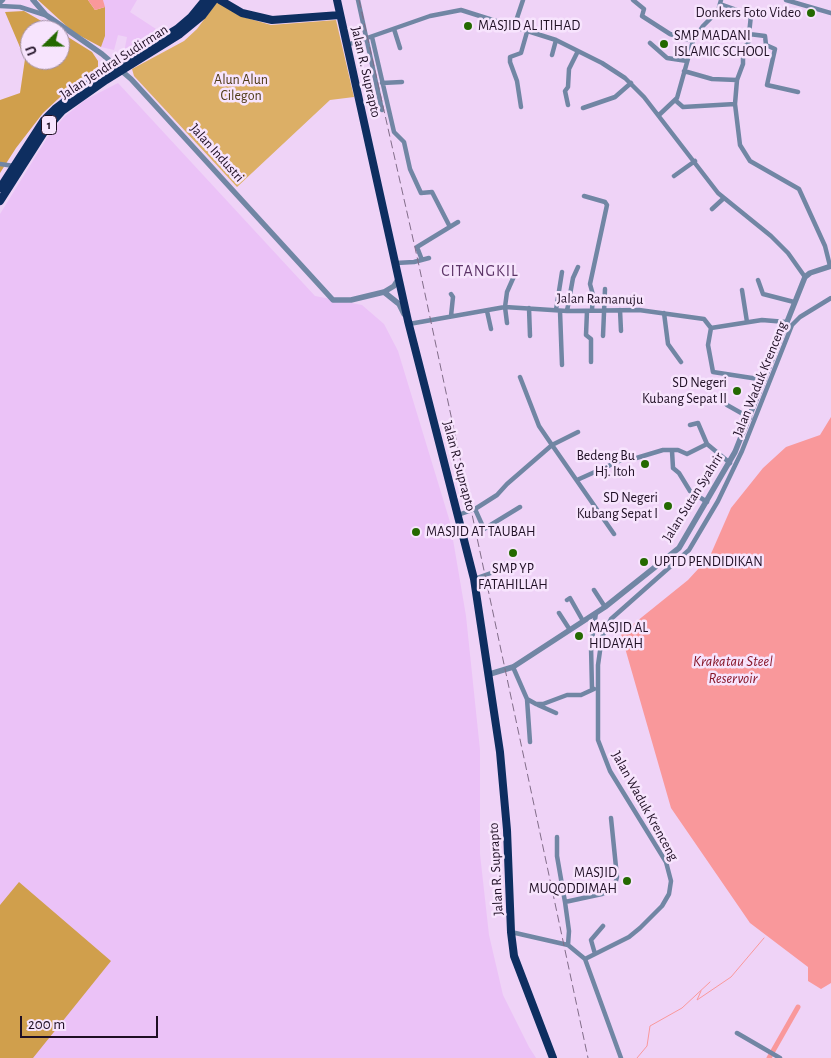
<!DOCTYPE html>
<html>
<head>
<meta charset="utf-8">
<style>
	body { margin:0 }
	#map { position:relative; width:831px; height:1058px; overflow:hidden; background:#efd3f7; font-family:"Alegreya Sans",sans-serif }
	canvas { display:block }
	.north { position:absolute; left:20px; top:20px; width:50px; height:50px; box-sizing:border-box; background:#f7e4fd; border:1px solid #a18fa6; border-radius:50%; rotate:248deg; font-size:14px; font-weight:700; line-height:20px; text-align:center; color:#1f0f24 }
	.north::after { content:''; display:block; margin:auto; width:18px; height:22px; background:#246900; clip-path:polygon(50% 0,100% 100%,50% 72%,0 100%) }
	.scale { position:absolute; left:20px; top:1016px; width:138px; height:22px; box-sizing:border-box; border:2px solid #1f0f24; border-top:0; padding-left:6px; font-size:15px; line-height:18px; white-space:nowrap; color:#1f0f24; -webkit-text-stroke:4px #f7e4fd; paint-order:stroke }
</style>
</head>
<body>
<div id="map">
<canvas width="831" height="1058"></canvas>
<div class="north">U</div>
<div class="scale">200 m</div>
</div>
<script>
const g = document.querySelector('canvas').getContext('2d');
g.lineJoin = 'round';
function fillPath(path, color) {
  g.fillStyle = color;
  g.fill(path, 'evenodd');
}
function poly(rows) {
  const path = new Path2D();
  for (const r of rows) {
    path.moveTo(r[0], r[1]);
    for (let i = 2; i < r.length; i += 2) path.lineTo(r[i], r[i + 1]);
  }
  return path;
}
function trace(path, color, width, dash) {
  g.strokeStyle = color;
  g.lineWidth = width;
  g.lineCap = dash ? 'butt' : 'round';
  g.setLineDash(dash || []);
  g.stroke(path);
}
function write(font, color, halo, rows, align = 'center') {
  g.font = font + ' "Alegreya Sans",sans-serif';
  g.lineWidth = 5;
  g.setLineDash([]);
  g.textBaseline = 'middle';
  g.strokeStyle = halo;
  g.fillStyle = color;
  for (const [text, x, y, turn = 0] of rows) {
    g.save();
    g.translate(x, y);
    g.rotate((+turn || 0) * Math.PI / 180);
    g.textAlign = isNaN(turn) ? turn : align;
    if (halo) g.strokeText(text, 0, 0);
    g.fillText(text, 0, 0);
    g.restore();
  }
}
fillPath(poly([
	[103,0,137,0,130,12,156,29,157,35,131,51,124,52,127,37,118,35,114,50,101,47,105,36,105,7],
	[118,83,315,296,362,305,384,324,398,351,450,522,466,616,480,750,480,854,489,935,503,995,529,1047,536,1058,0,1058,0,214,47,138,64,117,85,100]
]), '#ebc2f7');
fillPath(poly([
	[217,2,240,16,271,25,336,20,354,97,330,100,237,187,134,76,132,69,184,41,197,29]
]), '#dcaf66');
fillPath(poly([
	[38,0,88,0,95,10,105,7,105,36,101,47,73,32],
	[24,11,57,30,30,30,30,60,60,60,60,32,92,52,98,61,98,70,72,86,43,113,16,148,0,173,0,100,20,93,25,59,5,12],
	[19,882,111,961,33,1058,0,1058,0,905]
]), '#d09f4c');
fillPath(poly([
	[88,0,103,0,105,7,95,10],
	[831,417,831,983,821,989,808,981,808,967,750,923,671,808,621,634,688,580,710,556,731,508,763,468,786,447,820,435]
]), '#f9989b');
trace(poly([
	[701,991,697,1000,731,977,764,938],
	[637,1058,647,1046,650,1026,682,1008,710,982]
]), '#f9989b', 1);
trace(poly([
	[769,1058,798,1007]
]), '#f9989b', 5);
trace(poly([
	[358,0,382,110],
	[633,0,644,9,642,16,670,34,693,41],
	[786,0,831,13],
	[0,3,3,0],
	[720,4,751,15,748,44,743,47,743,64,737,80,735,104,740,145,750,161,799,189,825,246,830,266],
	[0,6,20,7,45,15],
	[514,27,523,0],
	[394,29,400,48],
	[749,34,765,36,766,45,775,49,767,85,798,92],
	[372,37,394,132,404,142,410,169,421,193,432,192,450,227],
	[650,43,667,58,687,61],
	[347,45,430,16,461,10,556,40,602,63,625,78,644,97,718,193,771,236,788,253,805,277],
	[552,55,556,40],
	[684,71,712,79,737,80],
	[382,83,402,82],
	[675,100,683,107,735,104],
	[568,105,565,91,568,87,569,69,578,51],
	[521,107,517,81,510,62,510,57,521,53,527,32],
	[583,108,615,97,631,83],
	[659,115,677,98,693,41,703,26,718,11,721,0],
	[0,164,14,166],
	[674,176,695,161],
	[584,196,605,202,607,205,590,284,593,295,592,310],
	[712,209,724,198],
	[422,260,417,247,458,222],
	[396,263,414,262,429,258],
	[758,280,763,294,794,302],
	[742,290,747,322],
	[451,294,453,297,451,316],
	[529,308,530,336],
	[556,310,562,272],
	[620,310,621,331],
	[487,311,491,329],
	[560,311,562,365],
	[567,311,573,278,578,267],
	[587,311,586,335,591,339,591,362],
	[664,313,668,344,681,362],
	[507,323,505,307,507,292,515,274],
	[409,324,505,307,567,311,639,310,704,319,711,328,762,320,786,322],
	[711,328,708,345,713,372,765,380],
	[603,336,605,289],
	[723,400,727,405,750,418],
	[690,425,698,423,707,444,730,463],
	[578,432,552,445,614,534],
	[672,451,673,468,679,473,690,491,707,502],
	[577,480,626,458,633,459,663,450,678,450,687,454,707,444],
	[475,509,484,529,520,507],
	[458,515,475,509,497,495,507,484,552,445,539,426,520,377],
	[474,579,491,573,504,564],
	[594,590,605,607],
	[567,600,570,598,583,621],
	[559,613,570,630],
	[513,667,527,699,530,742],
	[592,689,591,646,596,613],
	[527,699,536,704,543,704,567,695,581,695,594,689],
	[538,705,556,713],
	[557,837,557,856,565,902],
	[511,932,568,945],
	[595,954,591,940,603,926],
	[585,959,568,945,569,931,565,902,602,894,614,888,617,877,611,818],
	[737,1033,780,1058],
	[621,1058,585,959,629,937,640,928,662,906,669,894,671,881,666,862,610,771,598,740,598,665,602,637,611,619,689,550,718,501,742,451,792,325,800,317,831,298]
]), '#7186a4', 4.5);
trace(poly([
	[33,0,46,15,102,54,131,79,333,300,351,300,384,292,394,286,399,278],
	[384,292,399,304,404,314],
	[490,674,513,667,605,607,679,548,735,452,805,277,810,273,831,266]
]), '#7186a4', 5.5);
trace(poly([
	[220,0,242,13,272,20,340,15],
	[337,0,408,321,474,579,500,752,507,830,511,932,514,956,553,1058],
	[0,188,44,120,55,109,93,80,177,29,191,17,205,0],
	[0,201,46,129,62,111,106,80,180,34,202,16,214,0]
]), '#0e2e60', 8);
trace(poly([
	[359,0,418,261,588,1058]
]), '#816c88', 1, [8, 4]);
for (const [x, y, r, color] of [
	[811,13,5,"#246900"],
	[468,26,5,"#246900"],
	[664,44,5,"#246900"],
	[737,391,5,"#246900"],
	[645,464,5,"#246900"],
	[668,506,5,"#246900"],
	[416,532,5,"#246900"],
	[513,553,5,"#246900"],
	[644,562,5,"#246900"],
	[579,636,5,"#246900"],
	[627,881,5,"#246900"]
]) {
  const dot = new Path2D();
  dot.arc(x, y, r, 0, 2 * Math.PI);
  g.fillStyle = color;
  g.fill(dot);
  trace(dot, '#f7e4fd', 2);
}
for (const [x, y, w] of [
	[49,125,15]
]) {
  const box = new Path2D();
  box.roundRect(x - w / 2, y - 9.5, w, 19, 4);
  g.fillStyle = '#f7e4fd';
  g.fill(box);
  trace(box, '#1f0f24', 1);
}
write('bold 12px', '#1f0f24', null, [
	["1",49,125]
]);
write('14px', '#1f0f24', '#f7e4fd', [
	["Donkers Foto Video",801,13],
	["MASJID AL ITIHAD",478,26,"left"],
	["SMP MADANI",674,36,"left"],
	["ISLAMIC SCHOOL",674,52,"left"],
	["SD Negeri",727,383],
	["Kubang Sepat II",727,399],
	["Bedeng Bu",635,456],
	["Hj. Itoh",635,472],
	["SD Negeri",658,498],
	["Kubang Sepat I",658,514],
	["MASJID AT TAUBAH",426,532,"left"],
	["UPTD PENDIDIKAN",654,562,"left"],
	["SMP YP",513,569,"center"],
	["FATAHILLAH",513,585,"center"],
	["MASJID AL",589,628,"left"],
	["HIDAYAH",589,644,"left"],
	["MASJID",617,873],
	["MUQODDIMAH",617,889]
], 'right');
write('14px', '#1f0f24', '#f7e4fd', [
	["Jalan Jendral Sudirman",114,62,-33],
	["Jalan R. Suprapto",366,72,77],
	["Jalan Industri",217,153,48],
	["Jalan Ramanuju",600,299,1],
	["Jalan Waduk Krenceng",760,379,-68],
	["Jalan R. Suprapto",459,466,75],
	["Jalan Sutan Syahrir",693,497,-58],
	["Jalan Waduk Krenceng",645,806,61],
	["Jalan R. Suprapto",496,869,-93]
]);
write('14px', '#4e3a16', '#f7e4fd', [
	["Alun Alun",241,80],
	["Cilegon",241,96]
]);
write('italic 15px', '#871629', '#f7e4fd', [
	["Krakatau Steel",733,661],
	["Reservoir",733,678]
]);
g.letterSpacing = '1px';
write('16px', '#5d3568', '#f7e4fd', [
	["CITANGKIL",480,271]
]);
g.letterSpacing = '0px';
</script>
</body>
</html>
